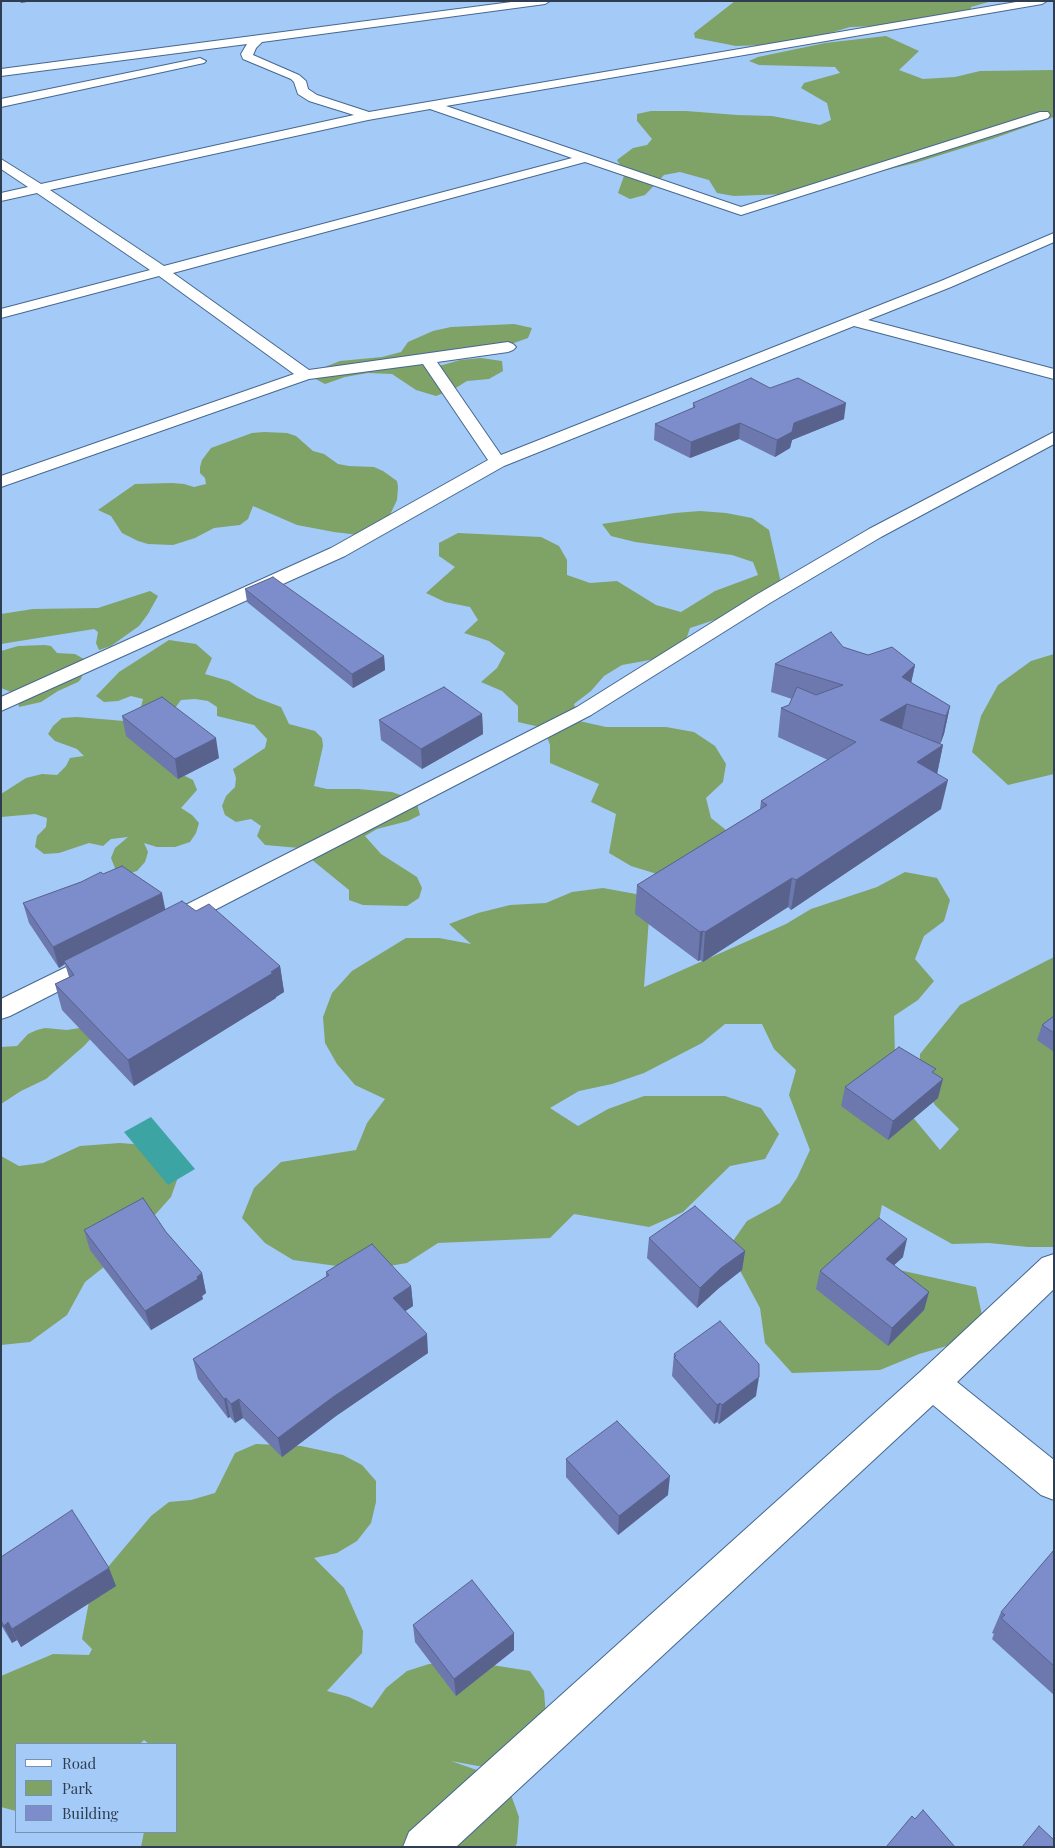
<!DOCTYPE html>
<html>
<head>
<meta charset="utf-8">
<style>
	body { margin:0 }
	#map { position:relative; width:1055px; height:1848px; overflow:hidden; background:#a4caf7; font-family:"Playfair Display",serif }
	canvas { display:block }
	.frame { position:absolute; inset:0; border:2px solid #2e3e50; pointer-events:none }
	.legend { position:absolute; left:15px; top:1743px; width:162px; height:90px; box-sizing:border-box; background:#a4caf7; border:1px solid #7592b4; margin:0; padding:6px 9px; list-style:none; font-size:15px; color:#2e3e50 }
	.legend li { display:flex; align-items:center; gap:10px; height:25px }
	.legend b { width:25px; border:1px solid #7592b4 }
</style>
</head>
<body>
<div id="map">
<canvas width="1055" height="1848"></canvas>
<div class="frame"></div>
<ul class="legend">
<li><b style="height:6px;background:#fff"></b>Road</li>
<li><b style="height:14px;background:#7fa267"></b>Park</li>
<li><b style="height:14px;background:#7d8cca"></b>Building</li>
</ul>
</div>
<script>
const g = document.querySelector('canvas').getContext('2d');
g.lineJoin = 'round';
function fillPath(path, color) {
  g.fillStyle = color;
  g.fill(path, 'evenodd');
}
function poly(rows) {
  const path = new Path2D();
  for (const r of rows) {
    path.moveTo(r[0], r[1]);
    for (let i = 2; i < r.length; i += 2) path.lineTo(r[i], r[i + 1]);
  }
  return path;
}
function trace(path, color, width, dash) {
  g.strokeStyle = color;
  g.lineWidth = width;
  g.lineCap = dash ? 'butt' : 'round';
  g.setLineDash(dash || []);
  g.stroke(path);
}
fillPath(poly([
	[735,1,992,1,971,7,969,17,958,19,901,21,878,26,850,27,830,33,765,45,736,46,695,38,694,33],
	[886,36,919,51,899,70,923,79,955,77,980,71,1054,70,1054,117,992,139,915,163,787,194,734,196,717,193,709,180,680,172,664,175,645,195,630,199,618,193,625,173,617,160,633,148,647,145,652,139,637,121,637,114,651,111,686,111,737,115,772,116,820,125,831,120,827,103,801,88,804,83,840,73,835,67,759,65,749,61,758,57,825,43],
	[514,324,532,328,528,338,494,350,431,358,422,366,443,365,460,360,481,358,502,361,503,371,489,379,467,381,454,389,436,396,416,390,392,374,368,373,345,377,325,384,310,376,322,368,340,361,382,357,401,352,408,342,433,331,451,327],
	[264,432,287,433,296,436,313,451,324,454,338,464,349,466,374,467,383,471,397,481,398,487,397,500,387,521,359,535,334,532,297,525,253,506,248,519,240,525,214,528,195,538,173,545,148,544,138,541,122,533,111,516,98,510,135,484,172,483,184,484,194,487,206,484,205,478,200,473,200,467,202,460,211,448,252,433],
	[700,511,726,513,752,518,769,530,781,583,757,606,690,628,685,643,672,656,622,665,604,676,591,691,574,704,579,721,606,727,666,727,694,732,715,746,726,764,723,782,706,798,711,818,731,834,657,874,631,866,609,853,616,814,591,802,599,784,550,763,550,745,544,728,518,722,518,706,502,691,481,682,497,668,505,653,489,641,464,633,478,620,470,607,445,602,426,593,455,567,439,556,439,543,458,533,541,537,559,546,567,560,567,575,590,583,617,581,656,605,681,612,715,591,758,575,753,562,732,555,635,542,611,536,602,524,675,513],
	[150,591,158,596,148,614,139,626,111,646,99,650,96,643,98,632,94,629,1,644,1,614,33,609,98,608],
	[169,640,196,644,212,658,205,674,229,681,257,698,281,707,289,724,315,731,322,738,323,746,314,786,327,789,358,789,392,792,406,797,417,804,420,815,408,821,377,829,365,836,381,854,417,877,422,888,419,898,407,906,363,905,349,900,349,890,311,859,311,849,265,845,257,836,261,826,251,819,236,822,225,815,222,806,226,796,235,787,236,778,233,769,265,748,267,739,254,725,217,716,217,707,208,701,195,699,181,700,175,708,149,713,141,707,143,699,131,696,118,701,104,702,96,696,119,672],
	[45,645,51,646,57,653,75,654,84,659,85,667,81,679,78,682,58,691,41,702,19,707,16,694,1,688,1,651,18,646],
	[1054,654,1054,774,1008,785,972,752,981,716,998,685,1031,661],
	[77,717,124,721,181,774,193,780,197,790,181,808,192,815,199,823,196,833,190,842,175,847,157,847,144,843,148,852,145,862,137,871,122,876,115,868,111,858,115,848,128,837,111,839,103,846,89,843,59,853,44,854,35,847,37,836,46,827,47,818,35,814,1,817,1,794,26,778,42,774,57,775,66,766,70,758,84,756,77,749,55,741,48,734,53,726,62,718],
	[905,872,937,878,950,900,944,921,924,936,915,959,934,981,918,1000,894,1016,896,1097,940,1150,959,1129,935,1105,919,1080,920,1054,960,1005,1054,957,1054,1247,1028,1247,989,1243,952,1244,882,1205,876,1236,890,1268,976,1287,983,1320,957,1343,919,1354,880,1370,792,1373,765,1343,760,1308,728,1248,747,1221,780,1203,797,1178,810,1150,789,1095,796,1070,774,1049,762,1024,725,1024,702,1043,644,1073,612,1084,579,1091,550,1108,578,1126,608,1109,644,1096,725,1096,761,1108,779,1134,765,1159,730,1166,683,1212,649,1227,574,1214,550,1238,438,1243,407,1263,366,1270,293,1260,265,1243,242,1218,254,1188,281,1162,356,1150,367,1123,385,1099,355,1085,337,1064,325,1043,323,1017,332,993,352,971,406,938,439,938,471,944,449,924,478,913,510,905,546,903,572,892,603,888,636,894,649,918,644,987,786,924,811,909,877,887],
	[86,1027,94,1035,84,1046,46,1079,21,1091,1,1104,1,1047,17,1046,28,1034,37,1030,45,1028,67,1030],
	[120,1143,157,1146,182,1166,171,1197,119,1255,85,1282,67,1315,30,1342,1,1345,1,1156,19,1166,43,1163,80,1146],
	[256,1444,301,1446,343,1455,362,1465,376,1481,376,1502,371,1523,357,1541,337,1553,314,1558,344,1588,363,1631,362,1653,327,1691,349,1697,372,1708,386,1688,407,1671,429,1664,479,1663,530,1671,544,1691,546,1717,502,1766,478,1766,451,1761,491,1775,510,1792,519,1817,517,1843,515,1847,141,1847,144,1832,176,1832,176,1744,149,1744,144,1740,140,1744,16,1744,16,1811,1,1807,1,1676,53,1654,89,1655,92,1649,82,1639,90,1596,103,1573,151,1516,169,1502,191,1500,215,1493,235,1453]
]), '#7fa267');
fillPath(poly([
	[151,1117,195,1169,168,1185,124,1132]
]), '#3ca5a3');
const lane = poly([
	[519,1,550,1,545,4,262,42,256,48,253,55,299,75,306,81,308,89,317,95,369,112,1022,1,1047,1,1042,4,446,106,741,207,1040,112,1048,112,1050,115,1048,118,741,215,585,162,173,273,309,370,508,342,513,344,516,347,513,350,508,352,437,362,501,455,941,281,1054,233,1054,242,951,287,868,320,1054,369,1054,379,854,326,504,466,345,556,1,711,1,697,331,548,488,460,423,364,309,379,1,487,1,476,294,374,159,276,1,318,1,309,150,270,37,193,1,201,1,193,28,187,1,169,1,159,41,184,354,115,309,101,298,94,294,82,291,79,243,59,241,54,247,44,1,76,1,69,519,1],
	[430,109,572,158,164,266,50,190,368,120,430,109],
	[200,58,206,61,204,63,1,107,1,99,200,58],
	[1054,432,1054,444,881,537,770,603,591,715,174,931,166,933,158,931,154,925,158,919,577,707,756,595,869,529,1054,432],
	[97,952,106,955,109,961,106,967,10,1016,1,1019,1,999,97,952]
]);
const street = poly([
	[1054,1254,1054,1289,957,1382,1054,1460,1054,1500,1041,1495,933,1405,456,1847,403,1847,409,1832,920,1372,1042,1258,1054,1254]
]);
trace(lane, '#466890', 2);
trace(street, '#466890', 2);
fillPath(lane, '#fff');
fillPath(street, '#fff');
fillPath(poly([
	[770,388,844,419,792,440,790,448,775,457,739,439,690,458,654,440,655,424,693,408,693,403],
	[245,589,384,656,385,670,353,688,247,602],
	[843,647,868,655,915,665,911,682,950,706,944,734,940,744,943,745,937,774,941,809,791,910,788,907,703,962,700,960,698,961,635,914,637,885,760,809,761,801,828,760,778,737,781,708,789,705,792,699,771,692,775,664],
	[482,714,483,734,422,769,381,740,379,720],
	[122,716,219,758,178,779,126,736],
	[103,874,166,910,280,966,284,992,276,997,276,998,134,1086,62,1010,55,984,69,977,65,964,59,968,29,923,23,903],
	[1054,1016,1054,1052,1037,1040,1042,1025],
	[934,1074,938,1098,888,1140,841,1106,845,1087],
	[84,1230,166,1232,202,1273,206,1293,202,1296,203,1299,151,1330,90,1250],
	[649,1238,745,1251,742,1270,719,1288,697,1308,647,1258],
	[903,1257,894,1265,929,1292,924,1310,888,1346,816,1289,820,1271],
	[326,1272,411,1286,413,1306,405,1311,428,1353,336,1416,282,1457,243,1418,235,1423,230,1417,228,1418,198,1379,193,1359,326,1277],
	[674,1354,756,1396,719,1424,717,1422,714,1424,672,1376],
	[566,1459,668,1495,618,1535,566,1477],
	[1054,1550,1054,1695,992,1639,994,1634,992,1633,1001,1612],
	[1,1557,116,1586,21,1647,17,1640,12,1643,1,1625],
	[413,1625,514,1650,456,1696,415,1642]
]), '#6c78ae');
fillPath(poly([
	[20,1,33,1,21,3],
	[846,403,844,419,792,440,790,448,775,457,777,440,794,423],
	[740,423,739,439,690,458,691,442],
	[384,656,385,670,353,688,352,674],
	[915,665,909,693,902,677],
	[907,704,901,733,880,720],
	[950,706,944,734,940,745,946,716],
	[482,714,483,734,422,769,421,749],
	[216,738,219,758,178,779,175,759],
	[943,745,937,774,917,762],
	[948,780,941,809,791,910,796,880],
	[792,878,788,907,703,962,705,932],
	[162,893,166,913,64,961,65,964,59,968,53,947],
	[703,931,700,960,698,961,700,932],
	[280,966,284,992,276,997,276,998,134,1086,128,1060],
	[943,1079,938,1098,888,1140,893,1121],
	[907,1239,903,1257,881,1277,886,1259],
	[745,1251,742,1270,719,1288,697,1308,700,1288,721,1268],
	[202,1273,206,1293,202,1296,203,1299,151,1330,145,1311],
	[411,1286,413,1306,395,1318,393,1298],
	[929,1292,924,1310,888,1346,892,1328],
	[427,1334,428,1353,336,1416,282,1457,278,1438,333,1397],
	[759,1377,756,1396,719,1424,722,1405],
	[226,1398,230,1417,228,1418,224,1399],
	[239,1399,243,1418,235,1423,231,1404],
	[720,1403,717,1422,714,1424,717,1405],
	[670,1476,668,1495,618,1535,619,1516],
	[109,1568,116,1586,21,1647,12,1629],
	[8,1622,17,1640,12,1643,4,1626],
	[514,1633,514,1650,456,1696,454,1679]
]), '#58628d');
const building = poly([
	[751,378,770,388,798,378,846,403,794,423,792,432,777,440,740,423,691,442,655,424,695,407,693,403,751,378],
	[273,577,384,656,352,674,245,589,273,577],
	[831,632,843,647,868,655,892,647,915,665,902,677,950,706,946,716,907,704,880,720,943,745,917,762,948,780,796,880,792,878,705,932,703,931,700,932,637,885,767,805,761,801,856,742,781,708,789,705,797,687,816,695,843,685,775,664,831,632],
	[444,687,482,714,421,749,379,720,444,687],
	[162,697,216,738,175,759,122,716,162,697],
	[122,866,162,893,53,947,23,903,81,882,101,872,103,874,122,866],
	[182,901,196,911,209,904,280,966,271,972,273,973,128,1060,55,984,74,975,64,961,182,901],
	[1054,1016,1054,1033,1042,1025,1054,1016],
	[899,1047,936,1069,932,1072,943,1079,893,1121,845,1087,899,1047],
	[143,1198,166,1232,202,1273,197,1277,198,1279,145,1311,84,1230,143,1198],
	[695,1206,745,1251,721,1268,700,1288,649,1238,695,1206],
	[879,1218,907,1239,886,1259,929,1292,892,1328,820,1271,879,1218],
	[372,1244,411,1286,393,1298,427,1334,333,1397,278,1438,239,1399,231,1404,226,1398,224,1399,193,1359,329,1275,326,1272,372,1244],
	[720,1321,759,1364,759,1377,722,1405,720,1403,717,1405,674,1357,676,1356,674,1354,720,1321],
	[617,1421,670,1476,619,1516,566,1459,617,1421],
	[72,1510,109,1568,12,1629,8,1622,4,1626,1,1621,1,1557,72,1510],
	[1054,1550,1054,1666,1001,1618,1005,1615,1001,1612,1054,1550],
	[472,1580,514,1633,454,1679,413,1625,472,1580],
	[923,1810,955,1847,886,1847,912,1816,915,1819,923,1810],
	[1039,1826,1054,1840,1054,1847,1022,1847,1039,1826]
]);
fillPath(building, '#7d8cca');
trace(building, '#58628d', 1);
</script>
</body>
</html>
